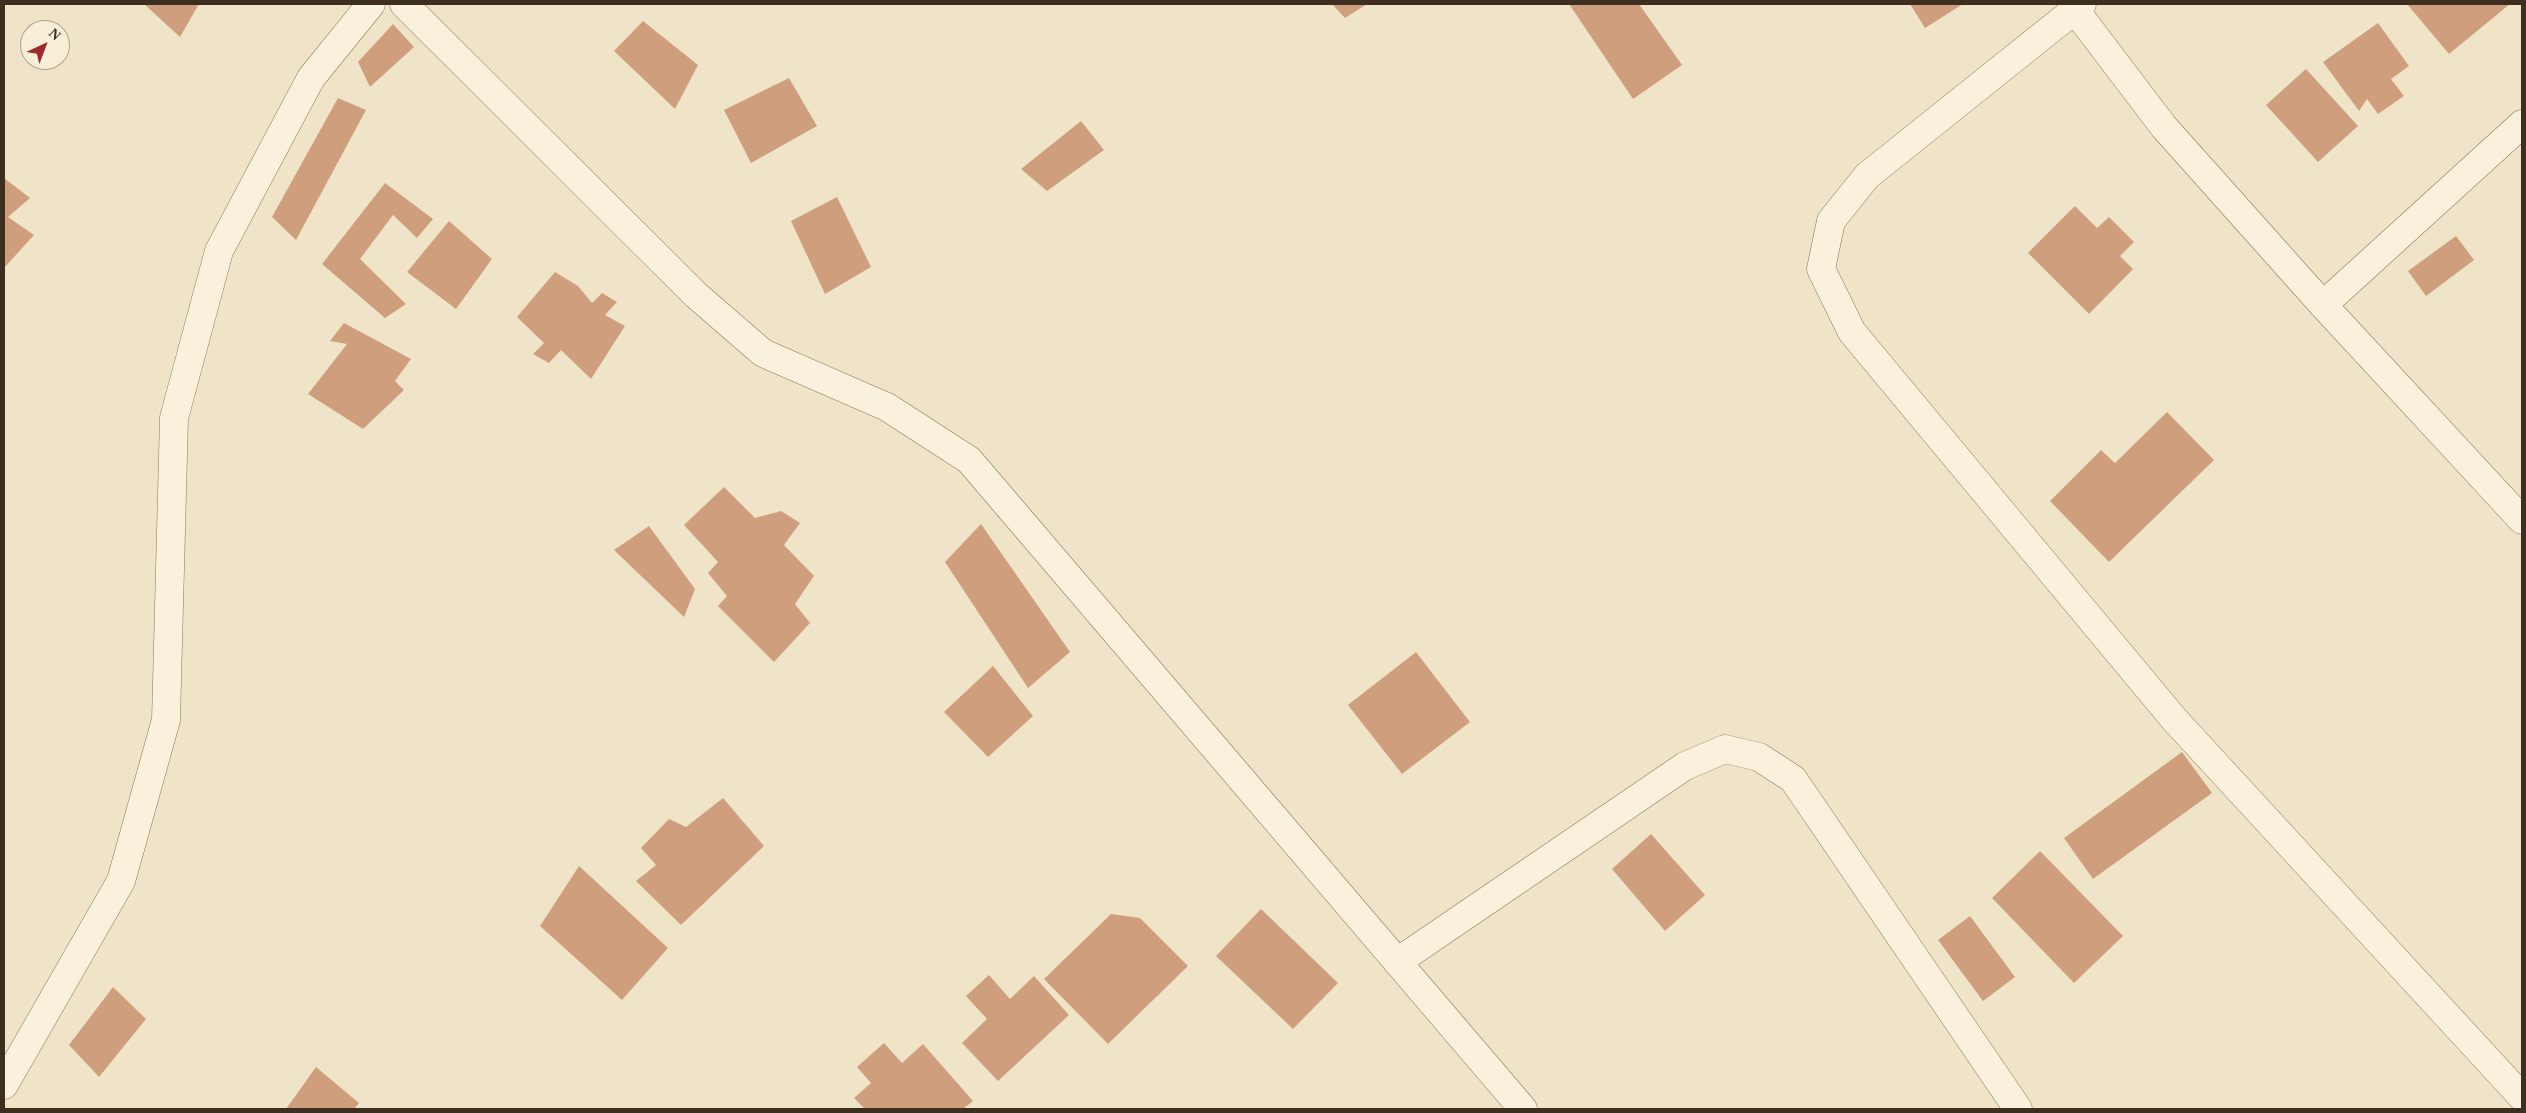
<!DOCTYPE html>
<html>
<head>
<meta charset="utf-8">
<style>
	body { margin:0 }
	#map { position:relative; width:2526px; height:1113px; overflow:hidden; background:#f0e4c8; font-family:"Times New Roman",serif }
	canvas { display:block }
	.frame { position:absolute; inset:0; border:5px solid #3d2e20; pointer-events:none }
	.north { position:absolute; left:20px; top:20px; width:50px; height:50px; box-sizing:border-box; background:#f7eed8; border:1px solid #ada18e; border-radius:50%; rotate:43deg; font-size:14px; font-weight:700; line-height:20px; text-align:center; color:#3d2e20 }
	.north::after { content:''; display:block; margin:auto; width:18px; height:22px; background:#9e2a2b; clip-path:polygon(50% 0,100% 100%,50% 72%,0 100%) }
</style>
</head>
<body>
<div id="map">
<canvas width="2526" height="1113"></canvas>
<div class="frame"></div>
<div class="north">N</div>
</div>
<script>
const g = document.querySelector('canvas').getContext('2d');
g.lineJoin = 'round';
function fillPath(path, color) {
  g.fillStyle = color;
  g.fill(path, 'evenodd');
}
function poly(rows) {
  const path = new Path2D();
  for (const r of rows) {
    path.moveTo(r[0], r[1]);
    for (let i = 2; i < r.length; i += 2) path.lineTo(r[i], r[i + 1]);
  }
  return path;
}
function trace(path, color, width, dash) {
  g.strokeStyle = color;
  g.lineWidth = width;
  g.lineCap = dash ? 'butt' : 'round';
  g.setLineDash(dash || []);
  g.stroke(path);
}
fillPath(poly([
	[144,4,199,4,180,37],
	[1332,4,1367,4,1345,18],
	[1569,4,1639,4,1682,65,1633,99],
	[1910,4,1963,4,1925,28],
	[2407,4,2510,4,2449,54],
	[643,21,698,65,675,109,614,51],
	[2378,23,2409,66,2391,79,2404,96,2378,114,2367,99,2359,111,2323,62],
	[393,24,414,47,370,87,358,62],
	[2306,69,2358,126,2318,162,2266,105],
	[789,78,817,126,751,163,724,110],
	[338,98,366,110,296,240,272,217],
	[1081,121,1104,150,1047,191,1021,169],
	[4,178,30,198,8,217,34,235,4,268],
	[385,183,433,219,417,238,393,215,360,259,406,304,385,318,322,264],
	[837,197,871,267,825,294,791,221],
	[2075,206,2097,228,2109,217,2134,242,2120,256,2133,269,2089,314,2028,253],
	[449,221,492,259,456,309,407,272],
	[2456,236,2474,260,2426,296,2408,271],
	[555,272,578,286,592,303,602,293,617,302,605,315,625,326,591,379,561,350,549,363,533,354,544,343,517,317],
	[344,323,411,359,395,381,404,390,363,429,308,394,347,344,330,341],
	[2167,412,2214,460,2109,562,2050,501,2101,450,2115,463],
	[724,487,755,518,781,511,800,523,784,545,814,576,795,604,810,623,774,662,718,606,727,596,708,573,718,562,684,525],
	[981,524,1070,652,1028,688,945,562],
	[649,526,695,589,684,617,614,550],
	[1416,652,1470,722,1402,774,1348,705],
	[993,666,1033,716,988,757,944,712],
	[2182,752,2212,793,2093,879,2064,838],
	[723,798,764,846,681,925,636,881,656,865,641,848,669,819,686,827],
	[1651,834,1705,895,1665,931,1612,869],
	[2040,851,2123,936,2074,983,1992,898],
	[579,866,668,948,622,1000,540,926],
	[1261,909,1338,983,1293,1029,1216,956],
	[1111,914,1140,918,1188,966,1108,1044,1044,979],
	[1970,916,2015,977,1983,1001,1938,940],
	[989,975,1010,999,1034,976,1069,1015,998,1081,962,1043,987,1019,966,996],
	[113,987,146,1019,99,1077,69,1045],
	[884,1043,902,1063,923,1044,973,1101,963,1109,865,1109,854,1098,871,1083,857,1067],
	[316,1067,359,1103,354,1109,286,1109]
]), '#cf9f7d');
const minor = poly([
	[404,4,696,295,763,353,887,407,969,460,1523,1109],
	[2082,4,1867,176,1831,221,1821,269,1852,332,2174,719,2522,1097],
	[2075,10,2164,127,2323,305,2522,520],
	[2323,305,2522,124],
	[1397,962,1685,766,1725,749,1759,757,1793,779,2018,1109],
	[4,1085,121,881,166,720,174,418,219,251,311,78,371,4]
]);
trace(minor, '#8d765c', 29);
trace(minor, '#faf1dc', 28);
</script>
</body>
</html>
